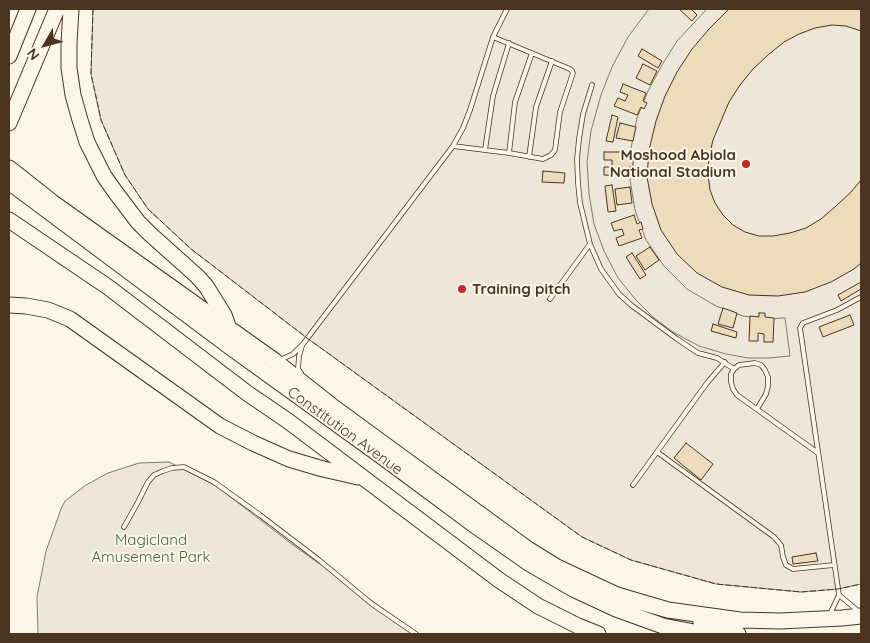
<!DOCTYPE html>
<html>
<head>
<meta charset="utf-8">
<style>
	body { margin:0 }
	#map { position:relative; width:870px; height:643px; overflow:hidden; background:#fbf6e9; font-family:Quicksand,sans-serif }
	canvas { display:block }
	.frame { position:absolute; inset:0; border:10px solid #4a3520; pointer-events:none }
	.north { position:absolute; left:20px; top:20px; width:50px; height:50px; -webkit-text-stroke:4px #fbf6e9; paint-order:stroke; rotate:232deg; font-size:14px; font-weight:700; line-height:20px; text-align:center; color:#4a3520 }
	.north::after { content:''; display:block; margin:auto; width:18px; height:22px; background:#4a3520; clip-path:polygon(50% 0,100% 100%,50% 72%,0 100%) }
</style>
</head>
<body>
<div id="map">
<canvas width="870" height="643"></canvas>
<div class="frame"></div>
<div class="north">N</div>
</div>
<script>
const g = document.querySelector('canvas').getContext('2d');
g.lineJoin = 'round';
function fillPath(path, color) {
  g.fillStyle = color;
  g.fill(path, 'evenodd');
}
function poly(rows) {
  const path = new Path2D();
  for (const r of rows) {
    path.moveTo(r[0], r[1]);
    for (let i = 2; i < r.length; i += 2) path.lineTo(r[i], r[i + 1]);
  }
  return path;
}
function trace(path, color, width, dash) {
  g.strokeStyle = color;
  g.lineWidth = width;
  g.lineCap = dash ? 'butt' : 'round';
  g.setLineDash(dash || []);
  g.stroke(path);
}
function write(font, color, halo, rows, align = 'center') {
  g.font = font + ' Quicksand,sans-serif';
  g.lineWidth = 4;
  g.setLineDash([]);
  g.textBaseline = 'middle';
  g.strokeStyle = halo;
  g.fillStyle = color;
  for (const [text, x, y, turn = 0] of rows) {
    g.save();
    g.translate(x, y);
    g.rotate((+turn || 0) * Math.PI / 180);
    g.textAlign = isNaN(turn) ? turn : align;
    if (halo) g.strokeText(text, 0, 0);
    g.fillText(text, 0, 0);
    g.restore();
  }
}
const green = poly([
	[93,9,861,9,861,584,838,589,801,592,716,584,631,560,582,537,307,338,191,249,148,209,125,175,101,120,91,74,93,9],
	[169,462,215,485,293,545,419,634,38,634,37,597,46,551,61,509,65,501,86,485,108,473,139,463,169,462]
]);
fillPath(green, '#ede6d9');
trace(green, '#887966', 1);
const parking = poly([
	[649,9,707,9,677,41,662,65,648,91,637,118,631,148,630,180,635,210,646,240,664,266,687,289,716,306,743,316,764,319,785,318,790,356,768,358,748,358,726,354,699,346,673,332,654,318,636,300,618,278,604,251,594,224,589,194,587,162,591,131,601,95,612,67,628,37,649,9]
]);
fillPath(parking, '#ede7d9');
trace(parking, '#887966', 1);
const building = poly([
	[679,9,691,9,697,15,692,21,679,9],
	[729,9,861,9,861,31,846,26,832,25,815,28,799,34,784,42,768,55,753,69,740,85,729,102,713,140,709,157,708,174,710,190,715,203,723,215,733,225,745,232,759,236,773,236,790,233,806,228,821,219,836,206,851,192,861,180,861,263,854,269,831,282,805,292,778,296,749,295,722,287,697,273,677,254,661,230,652,204,647,177,649,150,656,121,665,96,677,72,692,49,709,29,729,9],
	[642,49,662,61,658,68,638,56,642,49],
	[643,64,657,71,650,85,636,78,643,64],
	[623,84,646,93,643,101,647,103,644,109,641,107,637,115,614,106,618,98,625,101,628,95,620,92,623,84],
	[612,115,618,117,613,142,606,141,612,115],
	[620,123,636,127,633,141,616,138,620,123],
	[604,152,629,152,629,160,633,160,633,167,629,167,629,176,604,175,604,167,612,167,612,160,604,160,604,152],
	[543,171,565,173,564,183,542,182,543,171],
	[612,185,616,211,608,212,605,186,612,185],
	[630,187,632,203,617,205,615,189,630,187],
	[634,215,637,224,641,222,643,229,639,230,642,238,619,246,616,238,624,235,622,229,614,231,611,223,634,215],
	[650,247,659,260,645,270,636,256,650,247],
	[632,253,646,275,640,279,626,257,632,253],
	[861,282,861,289,841,301,838,295,861,282],
	[723,308,737,313,733,328,718,324,723,308],
	[759,313,765,313,765,317,774,318,773,342,764,342,764,334,758,333,758,341,749,341,750,316,759,317,759,313],
	[850,315,854,325,823,337,819,327,850,315],
	[713,324,737,332,736,338,711,331,713,324],
	[686,443,713,464,701,480,674,458,686,443],
	[816,553,818,561,793,564,792,557,816,553]
]);
fillPath(building, '#ecdcbc');
trace(building, '#4a3520', 1);
const lane = poly([
	[592,85,583,114,579,139,577,159,578,183,580,203,590,244,601,269,619,294,631,305,677,339,698,353,717,358,734,369,731,374,731,382,733,389,737,395,818,453],
	[453,146,509,153,543,159,551,155,555,150,560,112,573,73,572,71,570,69,493,37],
	[485,150,493,96,509,43],
	[509,153,515,102,532,53],
	[529,157,536,107,552,61],
	[550,299,590,244],
	[280,360,293,354,303,344,453,146,463,128,470,110,493,37,507,9],
	[734,369,739,365,755,363,761,365,765,370,768,377,768,386,766,394,757,409],
	[301,373,298,369,299,356,302,346],
	[657,452,774,537,781,545,783,557,786,565,793,569,834,565],
	[633,485,707,383,725,362],
	[124,527,138,502,148,482,154,475,163,471,172,468,184,467,214,482,260,515,319,560,372,604,416,634],
	[839,595,858,611],
	[830,614,839,595,800,328,803,323,837,310,861,297]
]);
const highway = poly([
	[71,9,69,43,69,68,73,95,80,120,87,142,104,176,116,193,138,222,150,234,197,276,206,286,224,315,228,326],
	[9,56,28,9],
	[9,123,57,9],
	[9,168,52,202,275,361,332,406,528,549,557,567,617,595,668,610,740,620,780,621,842,618,861,616],
	[9,182,230,347,388,461,470,522,530,564,573,589,616,609,663,626,705,634],
	[9,220,108,287,247,393,288,421,499,580,538,606,578,626,598,634],
	[9,305,26,306,48,310,70,319,220,426,253,443,289,459,323,469,358,477],
	[701,622,738,634]
]);
trace(lane, '#4a3520', 5.5);
trace(highway, '#4a3520', 17);
trace(lane, '#fbf6e9', 4);
trace(highway, '#fbf6e9', 15);
trace(poly([
	[93,9,91,74,101,120,125,175,148,209,191,249,307,338,582,537,631,560,716,584,801,592,838,589,861,584]
]), '#4a3520', 1, [6, 2.5]);
for (const [x, y, r, color] of [
	[746,164,5,"#c62828"],
	[462,289,5,"#c62828"]
]) {
  const dot = new Path2D();
  dot.arc(x, y, r, 0, 2 * Math.PI);
  g.fillStyle = color;
  g.fill(dot);
  trace(dot, '#fbf6e9', 2);
}
write('bold 15px', '#4a3520', '#fbf6e9', [
	["Moshood Abiola",736,155],
	["National Stadium",736,172],
	["Training pitch",472,289,"left"]
], 'right');
write('15px', '#4a3520', '#fbf6e9', [
	["Constitution Avenue",345,431,36]
]);
write('15px', '#436837', '#fbf6e9', [
	["Magicland",151,540],
	["Amusement Park",151,557]
]);
</script>
</body>
</html>
